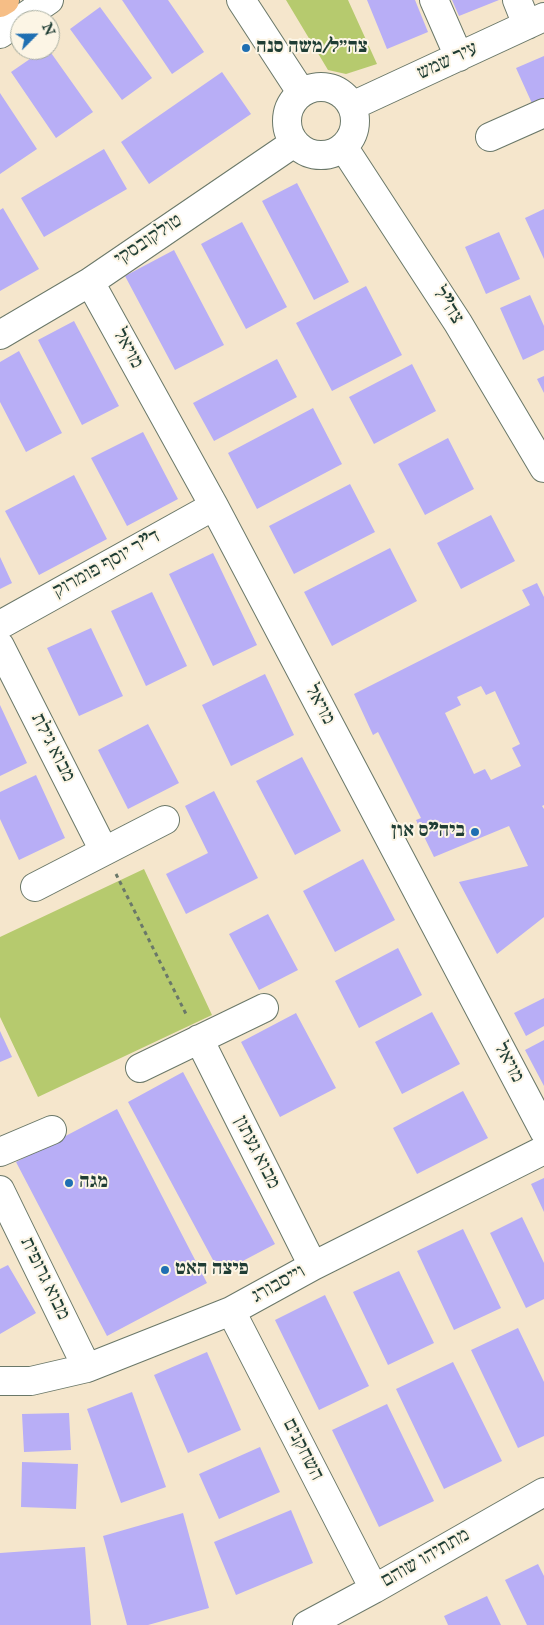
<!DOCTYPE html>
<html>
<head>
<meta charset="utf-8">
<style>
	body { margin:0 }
	#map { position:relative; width:544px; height:1625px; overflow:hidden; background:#f5e6cc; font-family:"IM FELL English",serif }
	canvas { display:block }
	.north { position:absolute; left:10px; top:10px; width:50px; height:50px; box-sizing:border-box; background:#fcf5e5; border:1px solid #a4ab9e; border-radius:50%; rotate:67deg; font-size:14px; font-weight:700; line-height:20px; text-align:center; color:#1f3d34 }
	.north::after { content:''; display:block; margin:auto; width:18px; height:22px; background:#1f6fb2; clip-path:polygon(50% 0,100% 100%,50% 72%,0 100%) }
</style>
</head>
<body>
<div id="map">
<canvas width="544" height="1625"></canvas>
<div class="north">N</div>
</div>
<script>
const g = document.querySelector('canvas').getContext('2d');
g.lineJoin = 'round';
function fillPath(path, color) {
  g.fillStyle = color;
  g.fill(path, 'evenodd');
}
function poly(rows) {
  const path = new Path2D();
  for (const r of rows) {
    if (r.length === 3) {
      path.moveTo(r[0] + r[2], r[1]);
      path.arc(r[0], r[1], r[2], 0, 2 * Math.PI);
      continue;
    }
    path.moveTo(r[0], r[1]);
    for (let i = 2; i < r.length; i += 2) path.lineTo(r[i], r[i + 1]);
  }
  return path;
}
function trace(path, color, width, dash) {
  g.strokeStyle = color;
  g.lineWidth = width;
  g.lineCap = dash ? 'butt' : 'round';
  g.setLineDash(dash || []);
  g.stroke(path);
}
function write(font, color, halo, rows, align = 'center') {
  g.font = font + ' "IM FELL English","Frank Ruhl Libre",serif';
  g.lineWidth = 4;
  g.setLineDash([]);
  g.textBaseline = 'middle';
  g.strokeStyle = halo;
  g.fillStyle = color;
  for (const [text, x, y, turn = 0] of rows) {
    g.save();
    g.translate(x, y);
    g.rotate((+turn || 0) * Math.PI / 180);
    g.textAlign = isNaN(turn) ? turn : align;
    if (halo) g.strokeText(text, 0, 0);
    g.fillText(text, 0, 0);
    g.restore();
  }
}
fillPath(poly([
	[286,0,348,0,377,64,346,74,328,70],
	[144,869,212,1015,38,1097,0,1017,0,937]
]), '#b6ca6e');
fillPath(poly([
	[122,0,168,0,204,52,172,74],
	[367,0,415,0,428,32,387,49],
	[452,0,499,0,459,16],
	[100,7,152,78,122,100,70,29],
	[43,50,49,50,93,112,56,138,11,72],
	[544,56,544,106,535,110,516,68],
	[222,72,251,114,149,184,121,142],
	[0,93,37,149,0,174],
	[104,149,127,189,44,237,21,198],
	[297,183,349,282,314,300,262,201],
	[3,208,39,269,0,291,0,210],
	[544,209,544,259,525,218],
	[242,222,287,307,246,329,201,244],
	[499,232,520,279,486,294,465,247],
	[174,250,224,345,175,370,125,276],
	[366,286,402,355,332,391,296,323],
	[530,295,544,326,544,350,523,360,500,308],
	[74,321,119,406,82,425,38,340],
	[19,351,62,433,26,452,0,402,0,362],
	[277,359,297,397,214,441,193,403],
	[412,364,436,411,374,444,349,397],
	[544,376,544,393,537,379],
	[313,408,342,464,257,509,228,453],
	[143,432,178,499,127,526,91,458],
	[448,438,474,489,425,515,398,464],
	[74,475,107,539,39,575,5,511],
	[350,484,375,532,294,574,269,526],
	[491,515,515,561,461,589,437,543],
	[390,548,417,601,332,646,304,592],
	[213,553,257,645,213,666,169,574],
	[0,557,12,583,0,589],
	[537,583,544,597,544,805,542,806,544,809,544,917,497,954,459,882,528,866,509,826,434,857,416,820,421,818,378,732,373,735,354,694,530,605,522,590],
	[481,686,486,695,495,691,520,744,512,748,521,766,491,780,485,769,474,774,445,713,461,705,457,697],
	[152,592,187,666,146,686,111,611],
	[91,628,123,696,79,716,47,648],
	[265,674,294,735,231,766,202,705],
	[0,705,27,763,0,776],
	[148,724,179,783,128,809,98,750],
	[302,757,341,831,295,855,256,781],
	[36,775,65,838,19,860,0,819,0,792],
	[214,791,258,878,186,914,166,874,208,853,185,806],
	[363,859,395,920,335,952,303,891],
	[268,914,298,970,259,990,229,934],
	[398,948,422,995,359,1028,335,981],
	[544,998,544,1026,526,1036,514,1013],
	[432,1012,460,1064,402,1094,375,1042],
	[296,1013,336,1088,280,1117,241,1042],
	[0,1031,12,1057,0,1062],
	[544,1040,544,1086,525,1050],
	[183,1072,275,1244,220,1273,128,1102],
	[463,1091,488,1138,417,1174,393,1128],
	[117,1109,207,1283,107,1336,16,1162],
	[544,1178,544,1212,531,1184],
	[522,1217,544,1263,544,1299,526,1308,490,1233],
	[463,1229,501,1308,454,1330,417,1251],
	[8,1265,36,1313,0,1334,0,1269],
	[399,1271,434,1343,388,1365,353,1292],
	[325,1295,369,1386,319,1410,275,1320],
	[518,1328,544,1382,544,1436,518,1448,471,1350],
	[207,1352,241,1430,188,1453,154,1375],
	[453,1362,502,1461,444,1489,396,1389],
	[132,1392,166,1487,121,1503,87,1409],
	[387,1404,434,1501,379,1527,332,1430],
	[69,1413,71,1450,24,1452,22,1414],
	[260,1447,280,1492,219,1519,199,1474],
	[22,1462,78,1464,76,1509,21,1507],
	[291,1510,313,1563,236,1595,214,1542],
	[183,1513,209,1608,148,1625,127,1625,103,1536],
	[85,1547,91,1625,0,1625,0,1553],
	[538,1564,544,1576,544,1625,527,1625,505,1580],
	[487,1596,501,1625,448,1625,444,1616]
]), '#b8aef6');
const minor = poly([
	[241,0,301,92],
	[434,0,459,57],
	[517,0,527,25],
	[20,20,49,0],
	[0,34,20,20],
	[321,121,34],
	[352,106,544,17],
	[490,137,544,113],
	[344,148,458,323,544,468],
	[90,282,214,506,544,1131],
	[0,335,90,282,294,143],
	[0,625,214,506],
	[0,646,104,851],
	[35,887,165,820],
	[199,1039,313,1266],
	[140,1068,264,1008],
	[0,1152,52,1130],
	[0,1190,87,1368],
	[231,1311,374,1589],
	[0,1381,31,1381,87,1368,231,1311,313,1266,544,1150],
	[307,1625,374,1589,544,1492]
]);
const major = poly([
	[0,3,5,0]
]);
trace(minor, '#6a7869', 30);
trace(major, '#6a7869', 30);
trace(poly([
	[116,874,187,1016]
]), '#6a7869', 3, [4, 4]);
trace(minor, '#fff', 28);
trace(major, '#f6be86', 28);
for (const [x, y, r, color] of [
	[246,48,5,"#1f6fb2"],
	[475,832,5,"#1f6fb2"],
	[69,1183,5,"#1f6fb2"],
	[165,1270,5,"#1f6fb2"]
]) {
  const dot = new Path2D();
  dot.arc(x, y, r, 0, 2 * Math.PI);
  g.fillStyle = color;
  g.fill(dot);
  trace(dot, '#fcf5e5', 2);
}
write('bold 20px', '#1f3d34', '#fcf5e5', [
	["צה״ל/משה סנה",256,48],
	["ביה\"ס און",465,832,"right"],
	["מגה",79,1183],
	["פיצה האט",175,1270]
], 'left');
write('20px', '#1f3d34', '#fcf5e5', [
	["עיר שמש",448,62,-25],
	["טולקובסקי",149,241,-34],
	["צה\"ל",447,306,57],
	["מויאל",127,349,61],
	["ד\"ר יוסף פומרוק",107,565,-29],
	["מויאל",319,705,62],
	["מבוא גילת",52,748,63],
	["מויאל",508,1063,62],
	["מבוא געתון",256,1153,63],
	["מבוא גרופית",44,1279,64],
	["וייסבורג",279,1285,-29],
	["השחקנים",302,1450,63],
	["מתתיהו שוהם",426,1559,-30]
]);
</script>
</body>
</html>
